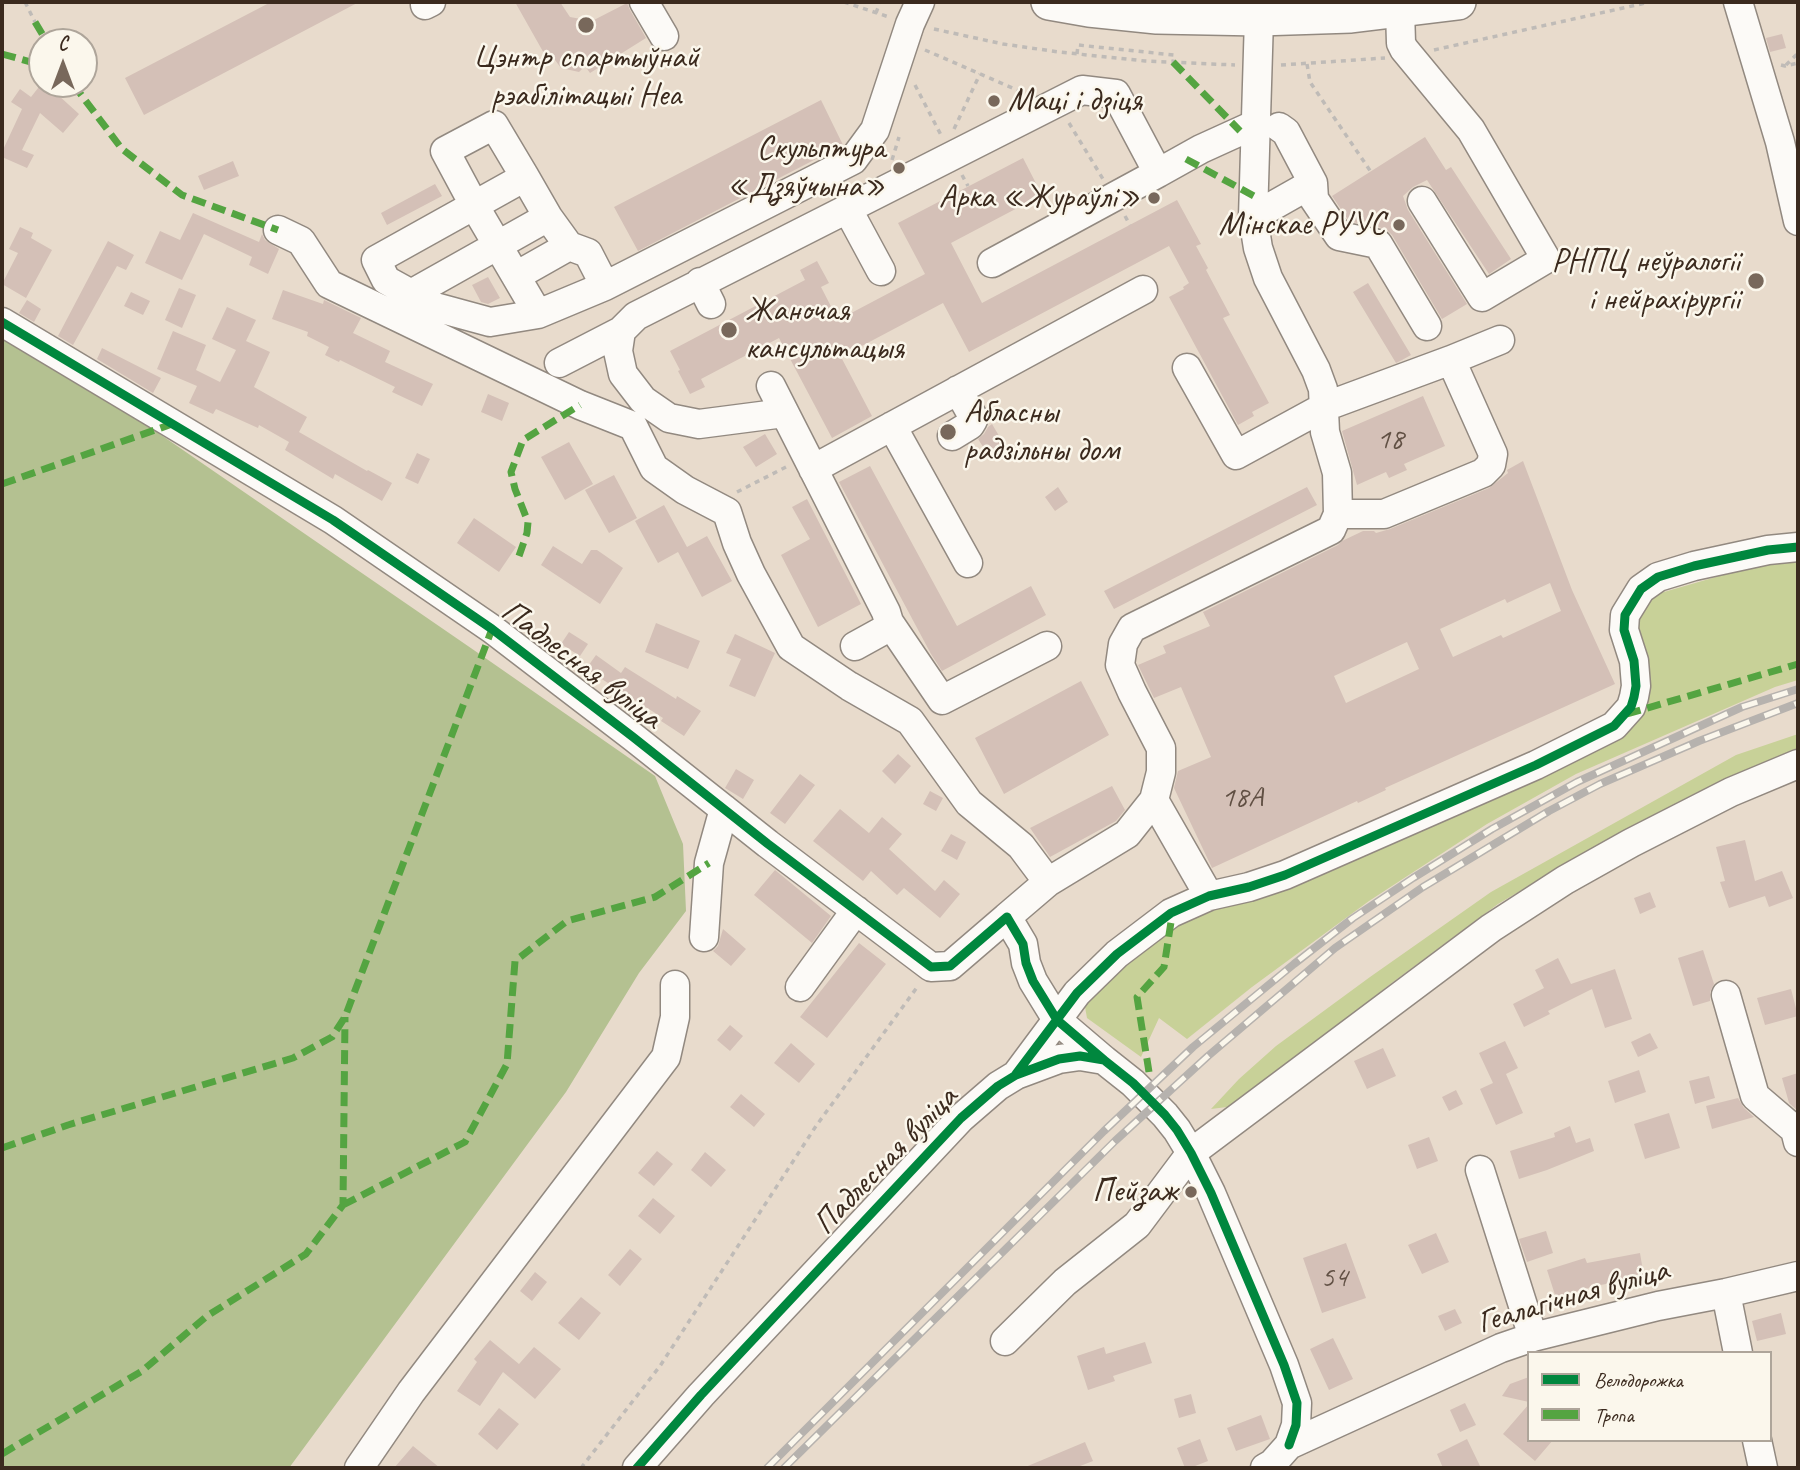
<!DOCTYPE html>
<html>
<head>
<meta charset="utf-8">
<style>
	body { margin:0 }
	#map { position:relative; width:1800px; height:1470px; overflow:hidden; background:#e8dbcc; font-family:Caveat,sans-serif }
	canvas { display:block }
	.frame { position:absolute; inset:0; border:4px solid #3b2a1e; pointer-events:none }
	.legend { position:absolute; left:1527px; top:1351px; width:245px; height:91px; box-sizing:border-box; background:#fbf7ec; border:2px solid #aea59a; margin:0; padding:9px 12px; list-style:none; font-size:21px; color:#3b2a1e }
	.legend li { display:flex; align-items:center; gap:14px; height:35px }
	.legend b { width:35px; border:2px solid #aea59a }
	.north { position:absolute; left:28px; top:28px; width:70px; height:70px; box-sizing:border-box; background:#fbf7ec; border:2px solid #aea59a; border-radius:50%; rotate:0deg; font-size:19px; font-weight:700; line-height:28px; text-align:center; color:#3b2a1e }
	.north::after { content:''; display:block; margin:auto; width:24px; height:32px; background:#78685b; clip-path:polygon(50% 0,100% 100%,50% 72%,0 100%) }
</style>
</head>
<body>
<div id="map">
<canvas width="1800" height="1470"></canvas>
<div class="frame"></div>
<ul class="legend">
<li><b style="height:9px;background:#00873e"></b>Велодорожка</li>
<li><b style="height:9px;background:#54a441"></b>Тропа</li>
</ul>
<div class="north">С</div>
</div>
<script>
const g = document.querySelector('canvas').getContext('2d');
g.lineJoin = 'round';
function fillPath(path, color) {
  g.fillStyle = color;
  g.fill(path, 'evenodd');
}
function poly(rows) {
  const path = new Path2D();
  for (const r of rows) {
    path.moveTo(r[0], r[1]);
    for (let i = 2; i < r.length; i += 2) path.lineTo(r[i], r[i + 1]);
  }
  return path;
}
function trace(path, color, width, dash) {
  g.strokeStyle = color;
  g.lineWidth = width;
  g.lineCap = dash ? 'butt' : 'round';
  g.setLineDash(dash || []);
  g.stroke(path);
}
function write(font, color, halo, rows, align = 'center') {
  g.font = font + ' Caveat,sans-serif';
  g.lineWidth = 5;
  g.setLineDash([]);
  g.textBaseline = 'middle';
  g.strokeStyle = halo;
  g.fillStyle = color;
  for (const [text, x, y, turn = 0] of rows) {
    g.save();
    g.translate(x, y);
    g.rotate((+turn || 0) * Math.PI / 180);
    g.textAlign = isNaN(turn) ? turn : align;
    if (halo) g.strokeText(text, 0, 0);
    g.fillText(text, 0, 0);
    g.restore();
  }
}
fillPath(poly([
	[1798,558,1798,680,1775,687,1576,774,1487,824,1369,901,1252,987,1187,1039,1159,1018,1141,1057,1087,1018,1085,1007,1087,996,1171,922,1413,822,1649,691,1650,675,1638,632,1639,619,1647,604,1657,594,1768,562],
	[1798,734,1798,752,1741,774,1605,841,1498,904,1389,985,1247,1098,1227,1107,1211,1109,1239,1079,1276,1046,1370,977,1491,892,1736,755]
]), '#c8d198');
fillPath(poly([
	[2,327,7,329,481,655,655,776,683,844,686,911,639,973,566,1092,289,1468,2,1468]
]), '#b4c191');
fillPath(poly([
	[271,2,359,2,144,115,125,78],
	[515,2,560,2,570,17,592,21,627,3,630,10,646,38,590,73,585,66,579,72,561,68,555,60,550,64],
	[1782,34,1786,48,1770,52,1766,38],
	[42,83,46,84,79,114,63,133,40,113,22,150,34,155,27,168,2,157,2,152,22,109,11,102,20,89,31,97],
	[821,100,843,145,638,251,614,207],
	[1425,137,1446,170,1451,167,1511,259,1489,274,1427,180,1413,187,1403,196,1408,210,1467,304,1442,319,1392,235,1387,230,1379,227,1372,217,1361,224,1349,221,1332,196],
	[1023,158,1042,195,951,243,982,303,1177,200,1201,244,1196,246,1208,268,1206,270,1230,315,1223,318,1269,403,1252,412,1254,416,1238,425,1169,297,1184,289,1183,287,1189,283,1169,246,969,352,943,303,841,357,872,416,832,438,779,338,701,379,705,387,690,394,678,371,680,370,670,351,805,280,800,270,817,261,829,283,821,287,838,320,925,274,898,223],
	[233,161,239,176,204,190,198,176],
	[435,184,442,196,387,225,381,213],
	[193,213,259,242,262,234,265,240,279,249,268,274,249,265,252,257,204,234,182,280,145,263,160,231,180,240],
	[20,227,33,233,31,238,52,250,26,298,2,284,18,253,9,249],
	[108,241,134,255,126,270,117,266,73,345,58,336],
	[488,277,500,298,488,304,481,302,472,285],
	[1368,283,1411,355,1402,360,1396,363,1353,292],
	[179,288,196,295,182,328,165,320],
	[283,290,323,304,324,300,361,318,353,333,390,351,385,362,433,384,422,406,392,392,395,387,340,360,339,362,325,355,329,347,307,336,308,332,272,319],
	[131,292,150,301,143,315,124,306],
	[27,300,41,309,34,322,19,313],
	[227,307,256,320,246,341,270,352,254,387,307,417,299,432,367,471,368,470,392,483,382,501,335,474,333,479,285,450,289,442,259,425,258,428,216,409,213,414,189,403,197,386,157,369,173,331,206,345,196,370,220,382,236,350,212,339],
	[102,348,161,378,153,393,97,359],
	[488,394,509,403,502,421,481,412],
	[1423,396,1445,446,1404,464,1407,470,1389,478,1386,472,1357,485,1342,431],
	[992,424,1005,446,989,456,978,439,984,434,988,427],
	[765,434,777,454,756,467,743,447],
	[569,442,593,484,565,500,541,457],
	[417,453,430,459,418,484,405,478],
	[1523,461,1572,590,1615,684,1385,788,1386,790,1358,803,1357,801,1212,868,1174,788,1178,771,1211,757,1181,687,1154,698,1138,665,1166,653,1163,646,1210,626,1203,612,1338,545,1342,541,1363,531,1374,531,1376,533,1390,529,1489,488,1508,473,1507,470],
	[1550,583,1561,611,1503,638,1501,635,1453,657,1440,629,1505,599,1507,603],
	[1407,642,1419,669,1346,703,1334,676],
	[870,466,957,626,1031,586,1046,615,942,671,931,654,839,482],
	[614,475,637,518,609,533,585,490],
	[1058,487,1068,502,1055,511,1045,497],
	[1307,487,1317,505,1114,609,1104,591],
	[807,499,861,604,818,627,781,555,810,539,792,507],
	[664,505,687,547,707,536,732,581,702,597,678,552,658,563,635,521],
	[474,518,516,547,499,572,457,543],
	[553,546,582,564,591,550,597,550,623,568,600,604,541,565],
	[656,623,700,641,688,669,645,652],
	[569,632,588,644,580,656,561,644],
	[735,634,775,653,755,697,729,686,741,659,726,653],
	[596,655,621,673,625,667,676,699,677,696,701,711,684,736,661,721,663,718,586,669],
	[1081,681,1109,735,1004,794,975,738],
	[898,754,911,766,895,784,882,771],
	[736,769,754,780,743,799,725,788],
	[800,774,815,785,785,824,770,813],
	[1112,786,1125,810,1116,821,1050,857,1030,828],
	[930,791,943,798,936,811,923,804],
	[840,809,869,833,882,817,902,834,889,849,935,891,944,880,960,894,940,918,904,888,897,895,871,871,863,881,813,841],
	[951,834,966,842,957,860,941,851],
	[1745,840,1755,881,1782,871,1793,898,1769,907,1765,896,1729,908,1720,882,1725,881,1716,847],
	[775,870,831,916,812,943,754,895],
	[1650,892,1656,907,1640,914,1634,898],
	[723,929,746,949,731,966,713,951,718,946],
	[859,943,886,964,827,1038,800,1017],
	[1703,950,1714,984,1710,992,1710,1001,1693,1006,1678,958],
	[1558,958,1571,984,1615,969,1632,1019,1605,1028,1592,989,1548,1011,1550,1014,1524,1027,1513,1004,1544,988,1535,970],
	[1791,989,1798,1016,1765,1025,1757,998],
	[730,1025,743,1036,730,1051,717,1040],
	[1650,1033,1658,1048,1638,1057,1631,1042],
	[1505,1041,1518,1068,1506,1074,1523,1113,1496,1125,1480,1089,1493,1083,1479,1053],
	[791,1043,815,1064,799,1083,774,1063],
	[1383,1048,1396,1076,1367,1089,1354,1061],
	[1639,1070,1646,1092,1615,1103,1608,1081],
	[1798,1073,1798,1111,1789,1103,1782,1078],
	[1709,1076,1715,1098,1695,1104,1689,1081],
	[1456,1090,1463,1104,1449,1111,1442,1097],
	[741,1094,765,1114,754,1127,730,1107],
	[1738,1098,1744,1108,1754,1117,1712,1129,1706,1106],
	[1669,1113,1680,1148,1645,1159,1634,1124],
	[1570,1126,1576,1143,1590,1138,1594,1151,1547,1170,1519,1179,1510,1151,1555,1137,1554,1133],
	[1429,1137,1438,1161,1417,1169,1408,1145],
	[657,1151,673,1164,654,1186,638,1173],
	[705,1152,726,1170,711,1187,691,1170],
	[653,1198,675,1216,660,1234,638,1216],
	[1546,1231,1553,1253,1527,1262,1519,1239],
	[1436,1233,1449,1262,1422,1274,1408,1245],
	[1346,1243,1366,1298,1322,1313,1303,1258],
	[630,1249,642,1259,620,1286,608,1275],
	[1640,1253,1644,1277,1595,1286,1556,1298,1547,1270,1585,1258,1587,1263],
	[535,1272,547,1282,532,1301,520,1291],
	[581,1297,601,1313,579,1340,558,1323],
	[1455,1309,1462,1323,1445,1331,1438,1316],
	[1781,1313,1786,1334,1757,1341,1752,1321],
	[1333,1338,1353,1379,1329,1390,1310,1349],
	[490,1340,519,1364,534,1347,561,1369,535,1399,503,1372,480,1406,457,1391,477,1362,474,1359],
	[1145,1342,1152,1363,1113,1376,1115,1381,1088,1390,1077,1356,1104,1347,1106,1354],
	[1529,1377,1529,1402,1502,1396,1510,1384],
	[1191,1394,1196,1413,1179,1418,1174,1399],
	[1465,1403,1476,1425,1460,1432,1450,1410],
	[1529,1404,1529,1440,1553,1440,1535,1461,1503,1434],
	[499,1408,519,1424,497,1450,478,1434],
	[1261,1415,1270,1439,1236,1451,1227,1428],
	[1200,1439,1208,1461,1190,1468,1185,1468,1177,1448],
	[1467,1439,1481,1468,1443,1468,1437,1454],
	[1085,1442,1093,1461,1075,1468,1023,1468],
	[413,1446,440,1468,394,1468]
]), '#d4c0b7');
const minor = poly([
	[644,2,664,36],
	[1738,2,1780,142,1798,221],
	[425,5,431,2],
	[1400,10,1401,43,1404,49,1471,130,1546,259,1482,297,1422,201],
	[1279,127,1286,132,1313,183,1314,199,1339,236,1378,244,1427,326],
	[1158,173,1201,149,1256,124],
	[525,177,494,125,445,151,474,205,538,314],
	[847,208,881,271],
	[1253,217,1313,183],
	[278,230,301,241,329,284,580,405,633,426,654,468,685,490,727,512,737,543,751,574,791,647,849,686,910,721,969,803,1021,846,1048,882,1007,917],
	[516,276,569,246],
	[700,282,711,304],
	[605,286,588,253,569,246,548,217,525,177,376,260,386,280,435,307,490,322,538,314,605,286,853,160,875,130,910,24,920,2],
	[411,294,548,217],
	[2,322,333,520,492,629,633,737,768,844,931,967,950,966,1007,917,1023,944,1026,963,1033,981,1057,1020,1104,1060],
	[1451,360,1500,340],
	[559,363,621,331],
	[1187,368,1236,455,1324,407,1451,360,1493,454,1491,465,1483,473,1384,514,1338,514],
	[771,386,886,612,889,622,884,630,855,646],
	[784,413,699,424,669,418,643,400,623,374,618,351,621,331,636,316,1082,90,1116,94,1158,173,992,263],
	[892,426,968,563],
	[952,436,970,425,973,420,972,415,958,390],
	[813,469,1143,290],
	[889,622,942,700,1047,646],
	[1154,800,1209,896],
	[1048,882,1127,834,1154,800,1161,772,1161,748,1132,692,1120,665,1123,644,1132,628,1331,530,1338,514,1337,473,1325,432,1323,389,1316,370,1268,278,1258,248,1253,217,1259,18],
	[704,937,709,863,724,809],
	[800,987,856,910],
	[1726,995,1755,1096,1795,1130,1798,1142],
	[1016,1075,1077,993,1117,954,1171,913,1209,896,1249,887,1285,875,1536,765,1614,726,1631,707,1634,697,1636,686,1634,661,1624,630,1625,615,1641,589,1658,577,1694,566,1768,550,1798,547],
	[1480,1170,1533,1337],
	[1726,1293,1738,1353],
	[1005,1341,1065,1282,1137,1225,1191,1153,1491,928,1565,880,1631,843,1731,792,1798,764],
	[1757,1440,1763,1468],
	[359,1468,411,1392,666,1057,675,1017,675,985],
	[637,1468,701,1395,961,1118,998,1086,1016,1075,1059,1059,1080,1056,1104,1060,1133,1083,1165,1115,1177,1130,1191,1153,1211,1193,1284,1365,1297,1403,1296,1425,1289,1445],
	[1265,1468,1272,1464,1289,1445,1501,1348,1533,1337,1658,1306,1726,1293,1798,1276]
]);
const major = poly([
	[1049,2,1089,9,1157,16,1259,18,1351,15,1458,2]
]);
trace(minor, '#928980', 31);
trace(major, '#928980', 38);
trace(poly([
	[25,2,35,22],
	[844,2,889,17],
	[876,13,880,2],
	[934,29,1003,44,1059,52,1145,61,1235,65],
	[925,50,1024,93],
	[1434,50,1650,2],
	[1077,54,1078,45,1174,55,1173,62],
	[1307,64,1310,82,1371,172],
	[1281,65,1385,58],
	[1781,65,1785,66,1798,63],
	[1786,65,1798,53],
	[915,85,942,137],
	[1069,123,1103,179],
	[954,129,980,74],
	[892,160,899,137],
	[962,175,968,186],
	[1125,216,1130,225],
	[737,492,786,467],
	[581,1468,660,1366,816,1126,918,986]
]), '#bfbbb7', 3.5, [5, 5]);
trace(minor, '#fcfaf7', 28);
trace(major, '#fcfaf7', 35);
const rail = poly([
	[767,1468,1104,1131,1193,1047,1294,964,1353,918,1413,878,1492,829,1577,782,1742,707,1798,689],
	[784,1468,1115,1141,1208,1056,1335,948,1423,887,1549,811,1600,784,1699,741,1798,703]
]);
trace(rail, '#b6b2ae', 8);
trace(rail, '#fbf7ec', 5, [16]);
trace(poly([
	[35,22,47,42],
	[2,54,42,65],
	[1173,62,1240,131],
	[73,84,122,149,182,195,278,230],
	[1186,159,1254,196],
	[2,484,172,424],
	[519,556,527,533,528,522,515,489,511,472,523,440,580,405],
	[1627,714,1798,664],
	[1149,1072,1137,997,1164,967,1171,922],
	[2,1148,68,1125,293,1058,332,1037,345,1017,492,629],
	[343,1205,465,1142,507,1064,515,961,567,921,655,897,709,863],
	[2,1454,142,1371,207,1316,306,1254,343,1205,345,1017]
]), '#54a441', 7, [14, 7]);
trace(poly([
	[2,322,333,520,492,629,633,737,768,844,931,967,950,966,1007,917,1023,944,1026,963,1033,981,1057,1020,1104,1060],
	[1016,1074,1077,993,1117,954,1171,913,1209,896,1249,887,1285,875,1536,765,1614,726,1631,707,1634,697,1636,686,1634,661,1624,630,1625,615,1641,589,1658,577,1694,566,1768,550,1798,547],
	[637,1468,701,1395,961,1118,998,1086,1016,1075,1059,1059,1080,1056,1104,1060,1133,1083,1165,1115,1177,1130,1191,1153,1211,1193,1284,1365,1297,1403,1296,1425,1289,1445]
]), '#00873e', 9);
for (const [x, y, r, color] of [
	[586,25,9,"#78685b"],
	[994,101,7,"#78685b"],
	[899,168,7,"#78685b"],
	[1154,198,7,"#78685b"],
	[1399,225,7,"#78685b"],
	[1756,281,9,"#78685b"],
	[729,330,9,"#78685b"],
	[948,432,9,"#78685b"],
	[1191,1192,7,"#78685b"]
]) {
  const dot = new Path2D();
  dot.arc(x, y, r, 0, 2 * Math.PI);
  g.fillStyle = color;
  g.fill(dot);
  trace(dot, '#fbf7ec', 2.5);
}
write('30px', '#615044', null, [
	["18",1390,440],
	["18А",1242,798],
	["54",1334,1278]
]);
write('33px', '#3b2a1e', '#fbf7ec', [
	["Цэнтр спартыўнай",586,58,"center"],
	["рэабілітацыі Неа",586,96,"center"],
	["Маці і дзіця",1008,101,"left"],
	["Скульптура",885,149],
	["«Дзяўчына»",885,187],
	["Арка «Жураўлі»",1140,198],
	["Мінскае РУУС",1385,225],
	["РНПЦ неўралогіі",1740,262],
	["і нейрахірургіі",1740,300],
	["Жаночая",745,311,"left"],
	["кансультацыя",745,349,"left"],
	["Абласны",964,413,"left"],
	["радзільны дом",964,451,"left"],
	["Пейзаж",1177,1192]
], 'right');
write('33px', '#3b2a1e', '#fbf7ec', [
	["Падлесная вуліца",581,665,37],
	["Падлесная вуліца",886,1161,-46],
	["Геалагічная вуліца",1573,1297,-16]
]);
</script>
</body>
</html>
